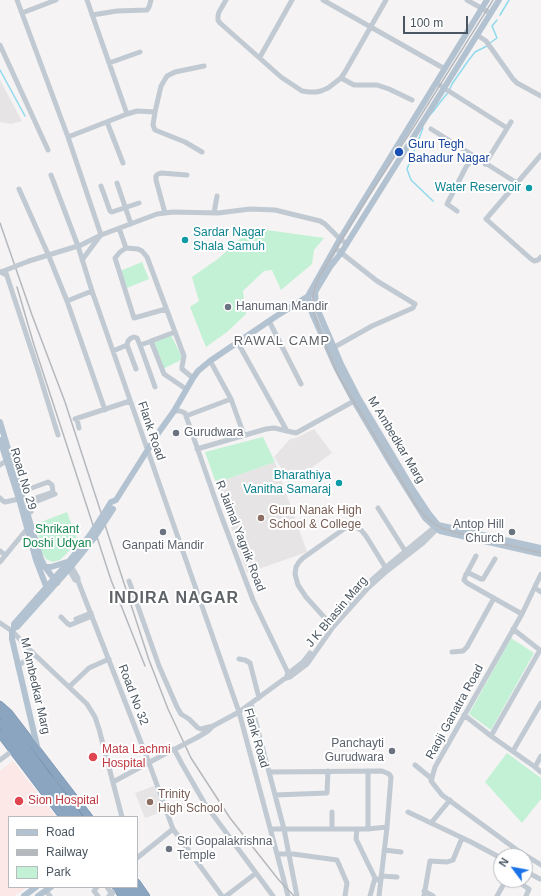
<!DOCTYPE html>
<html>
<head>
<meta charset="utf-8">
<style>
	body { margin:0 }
	#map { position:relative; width:541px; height:896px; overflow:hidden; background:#f5f3f3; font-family:Arial,sans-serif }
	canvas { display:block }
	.legend { position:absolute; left:8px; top:816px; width:130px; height:72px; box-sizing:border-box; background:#fff; border:1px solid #b7bbc0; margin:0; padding:5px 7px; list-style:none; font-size:12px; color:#4a5661 }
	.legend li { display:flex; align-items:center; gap:8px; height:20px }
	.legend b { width:20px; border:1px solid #b7bbc0 }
	.north { position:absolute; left:493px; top:848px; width:40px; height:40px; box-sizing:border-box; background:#fff; border:1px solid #b7bbc0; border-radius:50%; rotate:302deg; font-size:11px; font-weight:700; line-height:16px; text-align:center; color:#4a5661 }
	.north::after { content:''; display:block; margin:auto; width:14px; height:18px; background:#1a73e8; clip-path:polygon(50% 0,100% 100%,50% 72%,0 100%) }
	.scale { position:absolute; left:403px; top:16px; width:65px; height:18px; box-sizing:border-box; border:2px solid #4a5661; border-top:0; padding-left:5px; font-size:12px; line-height:14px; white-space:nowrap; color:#4a5661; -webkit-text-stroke:3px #fff; paint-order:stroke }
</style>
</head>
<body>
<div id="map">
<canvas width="541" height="896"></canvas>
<ul class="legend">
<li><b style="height:5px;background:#b3c2d1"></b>Road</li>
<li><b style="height:5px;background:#b5b8bd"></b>Railway</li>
<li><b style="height:11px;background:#c3f1d5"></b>Park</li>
</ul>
<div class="north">N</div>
<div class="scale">100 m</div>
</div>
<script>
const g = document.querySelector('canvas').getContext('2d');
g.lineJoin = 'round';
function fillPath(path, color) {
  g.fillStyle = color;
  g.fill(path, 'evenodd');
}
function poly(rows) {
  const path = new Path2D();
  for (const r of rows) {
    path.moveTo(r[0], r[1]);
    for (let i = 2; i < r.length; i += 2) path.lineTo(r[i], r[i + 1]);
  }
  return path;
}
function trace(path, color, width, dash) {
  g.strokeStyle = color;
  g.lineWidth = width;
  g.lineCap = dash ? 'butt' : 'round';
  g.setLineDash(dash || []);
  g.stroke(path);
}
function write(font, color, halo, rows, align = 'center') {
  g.font = font + ' Arial,sans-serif';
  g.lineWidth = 4;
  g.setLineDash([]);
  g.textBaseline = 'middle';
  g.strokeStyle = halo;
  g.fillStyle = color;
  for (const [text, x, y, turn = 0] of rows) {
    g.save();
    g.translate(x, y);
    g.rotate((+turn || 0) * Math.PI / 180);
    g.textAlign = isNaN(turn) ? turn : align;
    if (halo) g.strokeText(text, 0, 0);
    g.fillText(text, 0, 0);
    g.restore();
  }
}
fillPath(poly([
	[0,80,22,121,11,124,0,122],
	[314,429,332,453,293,481,289,480,274,457,290,439,296,438],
	[275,462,307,552,247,573,216,483],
	[154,786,164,811,145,818,135,793]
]), '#e6e4e5');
fillPath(poly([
	[13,761,56,817,9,817,9,887,27,887,14,896,0,896,0,771]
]), '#fce8e6');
fillPath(poly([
	[252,228,324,238,314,250,312,264,281,290,272,270,264,271,243,291,246,314,227,332,206,347,190,307,199,301,192,277,219,258],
	[142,262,149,279,127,288,120,271],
	[170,333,183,359,163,369,150,343],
	[263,437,275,462,216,483,205,452],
	[67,512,78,542,60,560,52,562,46,559,41,551,36,524],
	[511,638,534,653,491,730,469,714],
	[507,753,541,778,541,799,522,823,485,782]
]), '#c3f1d5');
trace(poly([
	[500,15,509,0],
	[490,43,497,38,492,26,497,20],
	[0,70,25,116],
	[431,114,449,91,452,84,468,61,475,52,487,46],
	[423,128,407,169,411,180,433,201]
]), '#90daee', 1.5);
const highway = poly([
	[0,705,9,713,89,817],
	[0,710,4,717,54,785,79,817],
	[0,723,72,817],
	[0,734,63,817],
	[137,883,146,896],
	[116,887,122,896],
	[124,887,130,896],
	[131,887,138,896]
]);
trace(highway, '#7690ad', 8);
trace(poly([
	[17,0,68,137],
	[87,0,127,114,68,137,101,235],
	[226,0,219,12,218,16,218,20,220,23,281,77,302,91,309,92,316,92,321,91,328,88,341,78,345,72,386,0],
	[323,0,445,69],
	[467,0,490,13],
	[22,13,56,0],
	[92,15,117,11,147,10,149,7,151,0],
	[477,35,486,41,513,79,517,83,541,96],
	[0,45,48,150],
	[260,57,292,0],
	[109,63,140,52],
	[341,78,354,85,377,85,389,89,412,100],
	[436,83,507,128],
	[155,112,153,125,155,130,185,142,202,152],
	[127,114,137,111,155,112,161,86,167,76,175,72,204,66],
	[107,122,123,163],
	[431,129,517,183,541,155],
	[485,164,511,122],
	[51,175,78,246,92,291,239,712,277,854,288,896],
	[117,183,131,224],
	[517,183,486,219,531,259,534,261,538,260,541,257],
	[101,186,110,211,112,212,139,203],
	[19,189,48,254,67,301],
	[457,211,447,204,466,167,474,157],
	[165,213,156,180,156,176,158,174,161,173,187,175],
	[214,213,217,196],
	[119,228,126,248],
	[82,260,100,236],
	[29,261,81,245,101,235,157,214,173,212,218,213,250,209,275,210,320,221,325,224,340,239,347,244],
	[0,272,1,272,4,274,6,273,38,370,58,435],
	[92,291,67,301,105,410],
	[166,309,134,318,115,258,120,252,126,248,138,249,142,251,147,257,184,356,182,367,182,369,193,378],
	[269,321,301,384],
	[175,332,151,341,164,374,186,389],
	[149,342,140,345,155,387],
	[238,343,287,431],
	[127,345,136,369],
	[331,349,372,326,413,308,415,304,377,281,335,248],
	[113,351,127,345,128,341,131,338,134,337,137,338,140,345],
	[210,361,213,366,231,399,244,435],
	[174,411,180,411,185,413,186,416,219,510,253,600,290,677],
	[186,416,231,399],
	[75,419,130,401],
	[77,419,79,428],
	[197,449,266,429,274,428,296,433,356,400],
	[0,465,9,459],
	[21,492,48,482,52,485,53,492,24,502],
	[0,498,3,501,5,502,19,499],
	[29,504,31,512],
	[25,506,55,494],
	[378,508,407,554],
	[0,551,5,555],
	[495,559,483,579,481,579,469,573,466,574,464,580,467,583,522,614],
	[0,562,27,529,29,528],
	[67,566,75,580,78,581,78,578,70,564],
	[467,573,476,556],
	[541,574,522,614,435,767,431,781,442,795,517,850,541,865],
	[78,581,149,763,173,829,222,896],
	[129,581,159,666,177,707,181,714,189,719,198,728,201,729,213,726],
	[538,590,541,592],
	[348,605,365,586,385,568,436,526],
	[61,617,68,624,70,625,92,616],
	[76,619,91,613],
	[0,623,12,631,34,654,87,704,95,717,99,729,122,817],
	[333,627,306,597,298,585,295,574,296,567,299,562,303,558,348,526,354,526,361,530,366,536,387,570],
	[513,629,541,651],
	[540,650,491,736,535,767,541,756],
	[452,652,463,651,467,647,494,598],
	[239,659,245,660,250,663,259,698],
	[18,666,34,654],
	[287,675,289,673,303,662,310,653],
	[69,687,89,668,109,659],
	[251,704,284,829,297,896],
	[464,715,491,736],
	[198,737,208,731,213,726,239,712,284,679,290,677,307,664,333,627,367,589,387,571,423,543,439,527],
	[513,751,541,703],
	[0,760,12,751],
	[415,765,432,779],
	[535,767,541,772],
	[368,771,368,829],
	[269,772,382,771,389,774,391,777,387,827,379,896],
	[113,782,174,749,182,764,205,804,273,896],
	[275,795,327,793,328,771],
	[408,812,471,842,501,858],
	[431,823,450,800],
	[271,829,368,829,387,827],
	[332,829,332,812],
	[357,829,356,839,375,878,380,881],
	[384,850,401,852],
	[277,854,293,854,337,860,347,883,345,896],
	[137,858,173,829],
	[525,871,540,879],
	[381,876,397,877],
	[515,880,529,889,526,896],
	[97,887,94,891,98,896],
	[107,887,112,894],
	[46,891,50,896],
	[424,891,433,896],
	[109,896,117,889],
	[226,896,255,874],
	[370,896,375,878],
	[424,896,430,861,447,862,453,860,462,838],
	[497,896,506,880]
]), '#c1cad2', 5);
trace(poly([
	[487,0,340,239,308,296,312,313,336,367,354,401,390,462,425,518,435,527,440,531,541,554],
	[499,0,341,253,330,267,315,292,316,306,341,364,359,399,413,490,429,514,438,525,541,548],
	[0,422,41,559,45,567,57,583],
	[0,440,19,499,36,560,46,586,49,591],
	[108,507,111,502,116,500,159,432,174,411,193,378,198,371,210,361,275,317,310,295],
	[45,567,51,567,67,562],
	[14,628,17,627,69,569,94,538],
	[38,750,12,639,12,631,14,628,14,624,66,565,90,535],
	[24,896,36,887],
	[38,896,51,887]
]), '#b3c2d1', 6);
trace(highway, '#8ba5c1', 7);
trace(poly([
	[493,0,415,125,361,208,319,277,315,287,313,296,313,308,318,327,338,375,417,507,426,517,433,523,442,528,453,532,541,553],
	[0,223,32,315,65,402,149,660,168,709,191,758,230,818,278,879,294,896],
	[17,287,34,345,111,580,145,666]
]), '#b5b8bd', 1.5);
trace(poly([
	[1,272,29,261],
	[177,748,198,737]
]), '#c1cad2', 5);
trace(poly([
	[90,535,108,507],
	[94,538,113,509]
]), '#b3c2d1', 6);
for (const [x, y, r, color] of [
	[399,152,5,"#1a4fb4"],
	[529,188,4,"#0f9aa8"],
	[185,240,4,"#0f9aa8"],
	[228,307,4,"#6b7280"],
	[176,433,4,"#6b7280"],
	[339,483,4,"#0f9aa8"],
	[261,518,4,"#8d6e63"],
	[163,532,4,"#6b7280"],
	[512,532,4,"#6b7280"],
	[392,751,4,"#6b7280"],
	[93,757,5,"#e0444e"],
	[19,801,5,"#e0444e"],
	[150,802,4,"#8d6e63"],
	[169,849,4,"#6b7280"]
]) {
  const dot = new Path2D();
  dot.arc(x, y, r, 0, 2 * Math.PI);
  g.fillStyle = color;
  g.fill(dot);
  trace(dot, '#fff', 1.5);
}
write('12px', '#164399', '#fff', [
	["Guru Tegh",408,145],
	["Bahadur Nagar",408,159]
], 'left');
write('12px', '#0d838f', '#fff', [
	["Water Reservoir",521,188],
	["Sardar Nagar",193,233,"left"],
	["Shala Samuh",193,247,"left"],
	["Bharathiya",331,476],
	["Vanitha Samaraj",331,490]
], 'right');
write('12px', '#5b616d', '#fff', [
	["Hanuman Mandir",236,307],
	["Gurudwara",184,433],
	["Antop Hill",504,525,"right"],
	["Church",504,539,"right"],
	["Ganpati Mandir",163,546,"center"],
	["Panchayti",384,744,"right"],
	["Gurudwara",384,758,"right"],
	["Sri Gopalakrishna",177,842],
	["Temple",177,856]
], 'left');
write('12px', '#4a5661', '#fff', [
	["Flank Road",151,431,71],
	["M Ambedkar Marg",396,440,59],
	["Road No 29",23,479,73],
	["R Jaimal Yagnik Road",240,536,69],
	["J K Bhasin Marg",337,612,-50],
	["M Ambedkar Marg",35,686,77],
	["Road No 32",133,695,69],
	["Raoji Ganatra Road",455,712,-61],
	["Flank Road",256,738,74]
]);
write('12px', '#785e54', '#fff', [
	["Guru Nanak High",269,511],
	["School & College",269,525],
	["Trinity",158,795],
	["High School",158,809]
], 'left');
write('12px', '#17864f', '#fff', [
	["Shrikant",57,530],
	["Doshi Udyan",57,544]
]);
write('12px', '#be3a42', '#fff', [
	["Mata Lachmi",102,750],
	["Hospital",102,764],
	["Sion Hospital",28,801]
], 'left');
g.letterSpacing = '1px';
write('13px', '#5f6368', '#fff', [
	["RAWAL CAMP",282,341]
]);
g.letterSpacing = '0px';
g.letterSpacing = '1px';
write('bold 16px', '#5f6368', '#fff', [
	["INDIRA NAGAR",174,599]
]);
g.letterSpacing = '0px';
</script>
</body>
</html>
